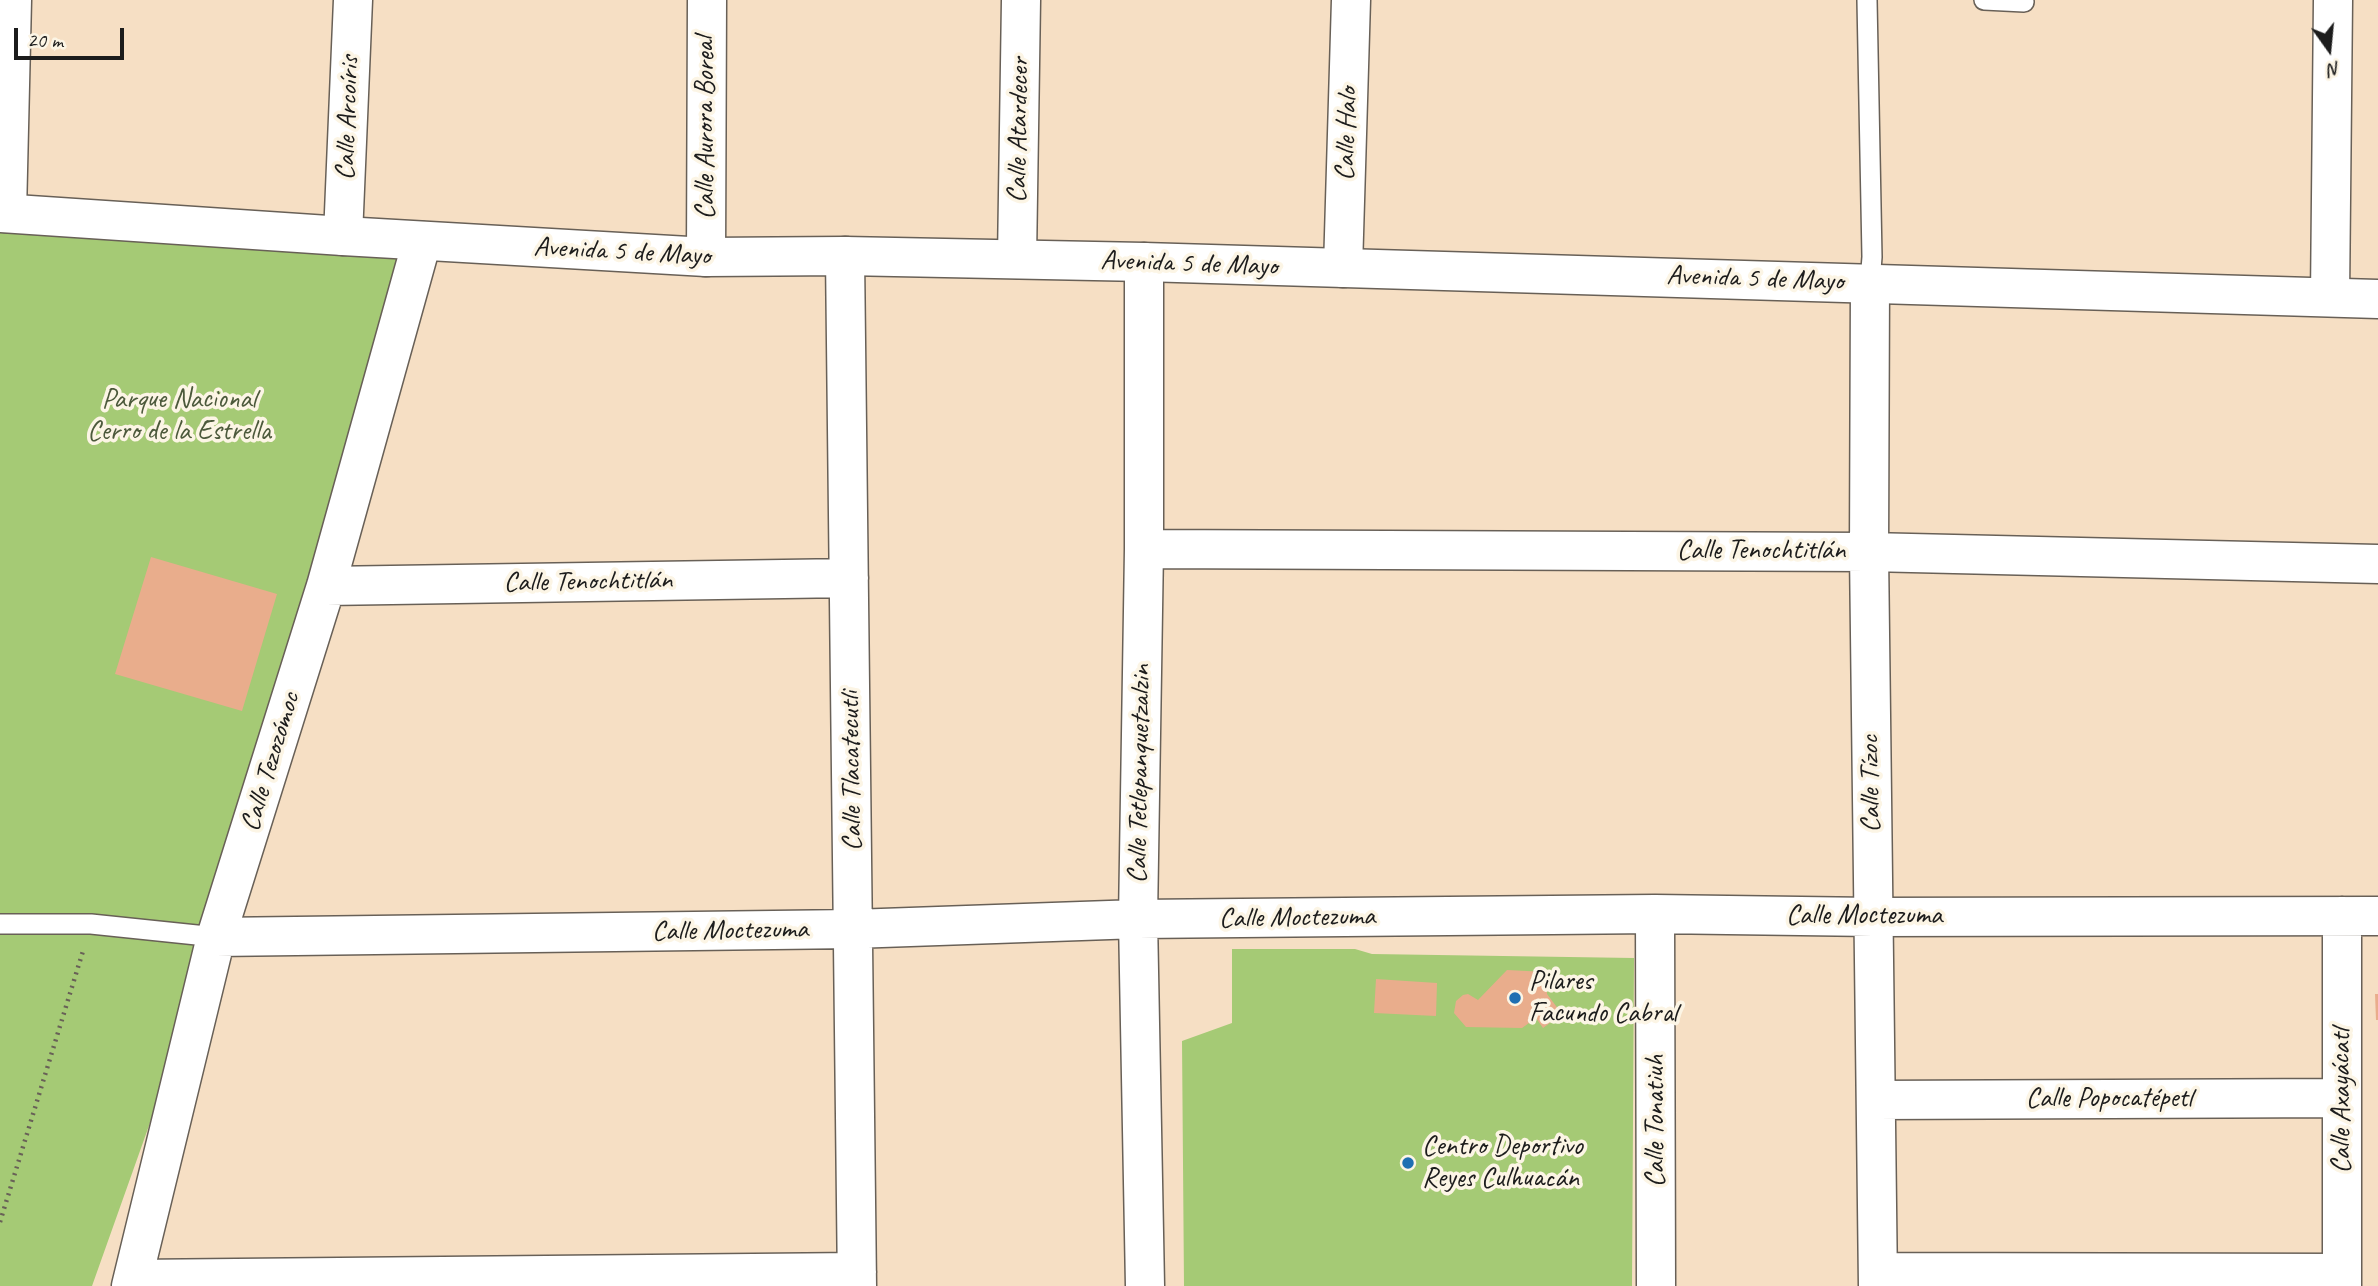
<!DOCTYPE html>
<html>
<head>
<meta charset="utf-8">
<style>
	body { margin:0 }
	#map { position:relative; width:2378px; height:1286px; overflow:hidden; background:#f6dfc4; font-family:Caveat,sans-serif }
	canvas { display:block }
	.north { position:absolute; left:2294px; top:14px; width:70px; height:70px; -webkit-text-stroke:5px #fcf5e5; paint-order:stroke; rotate:165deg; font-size:19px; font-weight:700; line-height:28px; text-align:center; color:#1c1c1c }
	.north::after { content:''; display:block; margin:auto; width:24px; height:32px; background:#1c1c1c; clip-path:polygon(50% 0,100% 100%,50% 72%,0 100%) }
	.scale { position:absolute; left:14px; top:28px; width:110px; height:32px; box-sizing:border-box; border:4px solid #1c1c1c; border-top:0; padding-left:9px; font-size:21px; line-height:24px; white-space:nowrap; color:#1c1c1c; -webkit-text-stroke:5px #fcf5e5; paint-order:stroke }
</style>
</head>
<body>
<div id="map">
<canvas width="2378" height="1286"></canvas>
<div class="north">N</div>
<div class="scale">20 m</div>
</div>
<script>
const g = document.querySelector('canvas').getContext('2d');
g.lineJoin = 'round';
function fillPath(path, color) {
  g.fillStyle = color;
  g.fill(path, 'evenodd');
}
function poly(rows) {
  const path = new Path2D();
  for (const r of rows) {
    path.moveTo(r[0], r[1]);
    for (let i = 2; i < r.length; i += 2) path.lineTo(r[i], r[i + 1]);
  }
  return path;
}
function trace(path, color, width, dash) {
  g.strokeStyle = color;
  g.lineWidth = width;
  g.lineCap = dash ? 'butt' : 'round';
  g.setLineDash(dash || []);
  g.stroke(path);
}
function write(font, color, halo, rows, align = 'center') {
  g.font = font + ' Caveat,sans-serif';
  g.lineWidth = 7;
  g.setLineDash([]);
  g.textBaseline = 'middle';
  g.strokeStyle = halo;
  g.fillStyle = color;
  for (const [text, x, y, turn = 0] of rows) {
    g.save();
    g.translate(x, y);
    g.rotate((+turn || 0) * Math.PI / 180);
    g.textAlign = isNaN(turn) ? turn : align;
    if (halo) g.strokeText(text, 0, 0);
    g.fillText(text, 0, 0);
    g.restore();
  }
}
fillPath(poly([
	[0,228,411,249,216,937,92,1286,0,1286],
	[1232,949,1355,949,1372,954,1634,958,1632,1286,1184,1286,1182,1041,1232,1023]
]), '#a5ca75');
fillPath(poly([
	[151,557,277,594,242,711,115,674],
	[1507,970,1547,972,1547,994,1562,1014,1543,1028,1536,1018,1522,1028,1466,1027,1454,1013,1456,1001,1463,995,1468,994,1478,1000],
	[1376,979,1437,983,1436,1016,1374,1013],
	[2375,994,2378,994,2378,1020,2376,1020]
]), '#e9ad8c');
const service = poly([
	[1867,0,1872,257,1870,282],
	[1984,0,2024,2],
	[0,924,91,924,216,937]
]);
const minor = poly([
	[7,213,12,0],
	[343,236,353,0],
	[845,256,857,1286],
	[706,257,707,0],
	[1017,259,1021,0],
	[1144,262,1144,549,1138,919,1145,1286],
	[1343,268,1351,0],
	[1870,282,1869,552,1878,1286],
	[2330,297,2333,0],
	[1144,549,1869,552,2378,564],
	[326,586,849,578],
	[1655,914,1656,1286],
	[2342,916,2342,1286],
	[216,937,853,929,1138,919,1655,914,1873,917,2378,916],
	[1876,1100,2342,1098],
	[1879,1272,2342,1273],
	[133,1279,857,1272],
	[131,1286,216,937,326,586,422,241]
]);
const tertiary = poly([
	[0,213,343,236,706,257,845,256,1144,262,2378,299]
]);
trace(service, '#686057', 22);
trace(minor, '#686057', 41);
trace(tertiary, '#686057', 41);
trace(poly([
	[0,1222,83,951]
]), '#686057', 4.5, [2, 5]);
trace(service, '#fff', 19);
trace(minor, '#fff', 38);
trace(tertiary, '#fff', 38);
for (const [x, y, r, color] of [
	[1515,998,7,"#1f6fb2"],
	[1408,1163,7,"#1f6fb2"]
]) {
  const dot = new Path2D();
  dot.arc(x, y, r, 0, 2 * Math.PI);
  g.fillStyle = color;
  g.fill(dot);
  trace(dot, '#fcf5e5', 2.5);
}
write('28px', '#1c1c1c', '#fcf5e5', [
	["Calle Arcoíris",348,118,-88],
	["Calle Aurora Boreal",706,128,-90],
	["Calle Atardecer",1019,130,-89],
	["Calle Halo",1347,134,-88],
	["Avenida 5 de Mayo",622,252,3],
	["Avenida 5 de Mayo",1189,264,2],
	["Avenida 5 de Mayo",1755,279,2],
	["Calle Tenochtitlán",1761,551],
	["Calle Tenochtitlán",588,582,-1],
	["Calle Tezozómoc",271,762,-73],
	["Calle Tlacatecutli",852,771,-91],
	["Calle Tetlepanquetzalzin",1140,774,-89],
	["Calle Tízoc",1871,784,-91],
	["Calle Moctezuma",1864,916],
	["Calle Moctezuma",1297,918,-1],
	["Calle Moctezuma",730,931,-1],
	["Calle Popocatépetl",2109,1099],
	["Calle Axayácatl",2342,1101,-90],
	["Calle Tonatiuh",1656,1121,-90]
]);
write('28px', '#4c593b', '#fcf5e5', [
	["Parque Nacional",179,400],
	["Cerro de la Estrella",179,432]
]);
write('28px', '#1c1c1c', '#fcf5e5', [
	["Pilares",1529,982],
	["Facundo Cabral",1529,1014],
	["Centro Deportivo",1422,1147],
	["Reyes Culhuacán",1422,1179]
], 'left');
</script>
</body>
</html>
